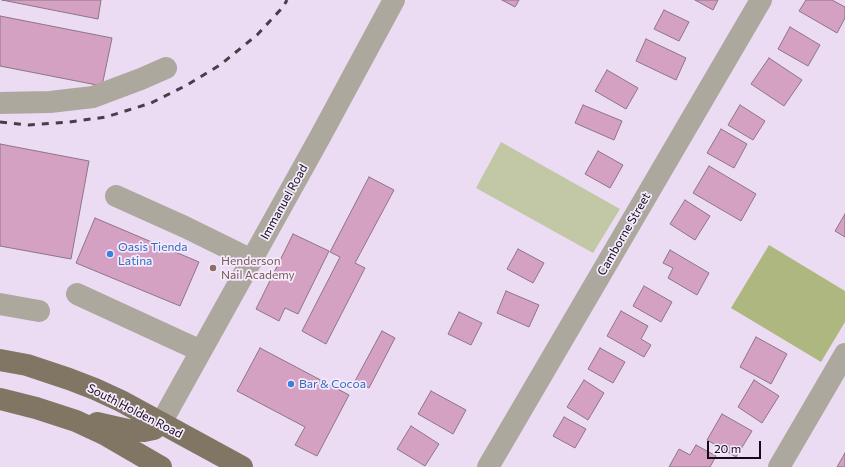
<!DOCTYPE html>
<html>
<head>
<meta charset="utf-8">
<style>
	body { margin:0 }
	#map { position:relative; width:845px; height:467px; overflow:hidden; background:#ebdcf4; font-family:Commissioner,sans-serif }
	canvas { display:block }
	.scale { position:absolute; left:707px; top:441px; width:54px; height:18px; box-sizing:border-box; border:2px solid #120d15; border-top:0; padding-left:5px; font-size:12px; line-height:14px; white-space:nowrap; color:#120d15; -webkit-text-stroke:3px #f6eafe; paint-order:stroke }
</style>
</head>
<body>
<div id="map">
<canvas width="845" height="467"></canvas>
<div class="scale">20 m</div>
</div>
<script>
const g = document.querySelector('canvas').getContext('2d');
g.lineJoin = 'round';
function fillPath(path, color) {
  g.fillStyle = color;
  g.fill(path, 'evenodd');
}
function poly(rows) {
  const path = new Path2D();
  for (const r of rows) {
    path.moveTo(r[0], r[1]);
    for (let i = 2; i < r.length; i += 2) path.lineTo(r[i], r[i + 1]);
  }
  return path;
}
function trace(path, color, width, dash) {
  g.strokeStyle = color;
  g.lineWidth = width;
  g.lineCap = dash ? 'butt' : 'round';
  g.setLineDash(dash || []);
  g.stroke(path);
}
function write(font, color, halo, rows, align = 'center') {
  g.font = font + ' Commissioner,sans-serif';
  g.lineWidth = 3.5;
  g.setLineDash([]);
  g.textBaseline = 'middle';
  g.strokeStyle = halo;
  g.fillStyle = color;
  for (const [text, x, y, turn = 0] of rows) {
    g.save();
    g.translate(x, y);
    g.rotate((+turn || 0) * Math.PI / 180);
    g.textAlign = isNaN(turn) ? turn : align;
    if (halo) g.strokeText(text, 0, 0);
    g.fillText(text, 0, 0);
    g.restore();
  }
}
fillPath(poly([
	[501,142,620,209,593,253,476,188]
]), '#c2c8a5');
fillPath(poly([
	[769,245,845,291,845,322,821,362,731,308]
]), '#afb780');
const building = poly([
	[2,0,101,0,98,19,2,0],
	[502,0,519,0,515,7,502,0],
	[695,0,718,0,713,10,695,0],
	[806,0,832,0,845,7,845,18,837,33,799,11,806,0],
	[664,10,689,22,679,41,654,29,664,10],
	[0,16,112,38,102,86,0,66,0,16],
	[790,27,820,45,808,66,778,49,790,27],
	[646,39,686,58,676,80,636,61,646,39],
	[769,58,802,80,784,106,751,84,769,58],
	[607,70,638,88,626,109,595,91,607,70],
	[583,105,622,121,614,140,575,123,583,105],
	[740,105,765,121,753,140,728,125,740,105],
	[721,129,747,144,734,168,707,153,721,129],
	[0,144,89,161,71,259,0,246,0,144],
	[598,151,623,165,610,188,585,174,598,151],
	[709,166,756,194,741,221,693,193,709,166],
	[369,177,394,190,355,263,365,268,326,344,302,331,340,257,330,252,369,177],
	[685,200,710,216,695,240,670,224,685,200],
	[845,214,845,237,835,231,845,214],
	[95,218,199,262,180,306,76,263,95,218],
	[293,234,329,251,298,314,285,308,279,321,256,309,293,234],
	[518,249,544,263,533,283,507,269,518,249],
	[670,250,709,273,697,295,668,278,673,268,663,263,670,250],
	[644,286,672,302,661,322,633,306,644,286],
	[506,291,539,305,529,327,497,313,506,291],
	[621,311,648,326,641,339,651,345,644,357,607,336,621,311],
	[459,312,482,323,471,345,448,334,459,312],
	[382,331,395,338,369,388,355,381,382,331],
	[756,337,787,354,771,384,740,367,756,337],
	[260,348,349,395,317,456,295,445,305,427,237,391,260,348],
	[600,348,625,362,613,383,588,369,600,348],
	[584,380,604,393,588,420,567,407,584,380],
	[754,380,779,396,762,423,738,407,754,380],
	[431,391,466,410,453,434,418,414,431,391],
	[722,414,752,431,736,457,707,440,722,414],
	[564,417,586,429,575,448,553,436,564,417],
	[411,426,439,444,425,466,397,449,411,426],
	[696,445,716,456,710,467,669,467,679,449,690,455,696,445],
	[845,453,845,467,837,467,845,453]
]);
fillPath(building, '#d4a1c2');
trace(building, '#8d7584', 1);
trace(poly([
	[0,103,50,102,93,97,141,79,166,68],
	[116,196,185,227,252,260],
	[77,294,201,351],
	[0,304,39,311],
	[161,423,320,137,394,0],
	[488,467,761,0],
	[779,467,845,354]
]), '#ada89d', 22);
trace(poly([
	[0,360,27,365,69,379,95,389,121,401,242,467],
	[0,399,36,408,76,421,104,434,161,467],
	[97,423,128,430,144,431,154,429,161,423]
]), '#817663', 22);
trace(poly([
	[0,122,29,125,69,122,106,117,151,103,187,85,220,65,257,35,283,7,287,0]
]), '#463e4a', 3, [7, 7]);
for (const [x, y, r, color] of [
	[110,254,4,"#3f7fe0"],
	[213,268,4,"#8d6e63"],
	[291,384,4,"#3f7fe0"]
]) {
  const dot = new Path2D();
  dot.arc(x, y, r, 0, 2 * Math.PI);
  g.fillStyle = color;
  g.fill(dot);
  trace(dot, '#f6eafe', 1.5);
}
write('12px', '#120d15', '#f6eafe', [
	["Immanuel Road",284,202,-61],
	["Camborne Street",624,234,-60],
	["South Holden Road",135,411,27]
]);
write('12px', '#366cbe', '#f6eafe', [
	["Oasis Tienda",118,247],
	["Latina",118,261],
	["Bar & Cocoa",299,384]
], 'left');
write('12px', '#785e54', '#f6eafe', [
	["Henderson",221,261],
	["Nail Academy",221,275]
], 'left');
</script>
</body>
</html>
